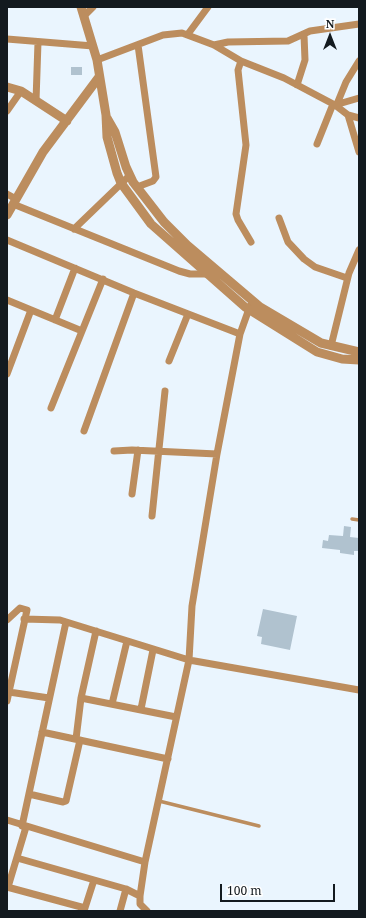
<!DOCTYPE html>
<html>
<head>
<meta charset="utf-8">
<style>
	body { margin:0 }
	#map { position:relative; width:366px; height:918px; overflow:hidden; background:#eaf5fe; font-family:"Noto Serif",serif }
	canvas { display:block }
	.frame { position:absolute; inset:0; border:8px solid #131a1f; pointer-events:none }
	.north { position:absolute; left:310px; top:16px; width:40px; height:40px; -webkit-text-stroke:3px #fff; paint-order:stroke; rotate:0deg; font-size:11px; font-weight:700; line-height:16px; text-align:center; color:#131a1f }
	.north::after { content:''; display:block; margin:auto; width:14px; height:18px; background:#131a1f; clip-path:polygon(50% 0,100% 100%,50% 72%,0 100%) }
	.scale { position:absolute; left:220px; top:884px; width:115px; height:18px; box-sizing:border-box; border:2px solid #131a1f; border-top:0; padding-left:5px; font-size:12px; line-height:14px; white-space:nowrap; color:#131a1f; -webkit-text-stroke:3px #fff; paint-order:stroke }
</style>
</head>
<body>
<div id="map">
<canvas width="366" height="918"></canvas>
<div class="frame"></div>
<div class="north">N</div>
<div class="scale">100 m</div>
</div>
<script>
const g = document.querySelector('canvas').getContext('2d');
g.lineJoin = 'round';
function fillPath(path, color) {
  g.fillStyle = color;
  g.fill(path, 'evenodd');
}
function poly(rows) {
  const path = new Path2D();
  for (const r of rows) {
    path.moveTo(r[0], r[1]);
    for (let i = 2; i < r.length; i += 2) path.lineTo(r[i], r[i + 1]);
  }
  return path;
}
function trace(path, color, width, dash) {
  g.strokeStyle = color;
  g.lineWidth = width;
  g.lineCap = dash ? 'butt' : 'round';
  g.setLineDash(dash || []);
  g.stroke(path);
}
fillPath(poly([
	[71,67,82,67,82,75,71,75],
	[344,526,351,527,350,537,359,538,359,551,354,551,354,555,340,553,340,550,322,548,323,540,328,541,329,535,343,536],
	[263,609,297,616,290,650,261,644,262,637,257,636]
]), '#b0c2cf');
trace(poly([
	[352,519,359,520],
	[159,801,259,826]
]), '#bc8d5e', 3.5);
trace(poly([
	[84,16,93,7],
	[188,34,208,7],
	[7,39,93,46],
	[214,45,228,42,288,41,310,31,359,24],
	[97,60,163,35,182,33,214,45,241,61,284,78,335,105,348,115,359,118],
	[241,61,238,70,246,145,236,214,238,220,251,242],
	[297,85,305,60,304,35],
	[36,101,38,42],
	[337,104,346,82,359,61],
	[335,105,359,98],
	[7,111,21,91],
	[348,115,359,152],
	[317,144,333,104],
	[137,187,153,181,156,177,138,45],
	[7,194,16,199],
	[13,204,179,271,190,274,207,274],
	[279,218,288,242,304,259,315,267,347,278],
	[74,229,129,176],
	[7,240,134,293,240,334],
	[7,300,82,331],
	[55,320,75,268],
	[331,346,349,273,359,250],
	[169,361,188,314],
	[7,374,31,310],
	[51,408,103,279],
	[84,431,134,293],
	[114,451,132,450,217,454],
	[132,494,138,450],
	[152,516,165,391],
	[24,619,60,620,189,660,359,690],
	[7,620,20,608,27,610,7,701],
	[9,692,49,698],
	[81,698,176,717],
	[112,704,127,641],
	[141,709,153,650],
	[42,732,168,759],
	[76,739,81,698,96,631],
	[29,794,63,802,66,801,80,740],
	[7,820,145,862],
	[22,826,66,622],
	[17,858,126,889,140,896],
	[7,887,85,908],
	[8,887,26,827],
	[84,911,94,880],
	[120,911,126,889],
	[147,911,140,904,140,896,145,862,189,660,192,606,217,454,240,334,250,306]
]), '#bc8d5e', 7);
trace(poly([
	[81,7,97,60,106,115,107,137,117,173,121,183,151,224,245,307,317,352,342,359,359,360],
	[7,87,21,91,67,121],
	[107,118,115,132,126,167,133,182,164,222,187,245,260,307,321,343,359,352],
	[7,215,43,152,99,77]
]), '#bc8d5e', 9);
</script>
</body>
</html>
